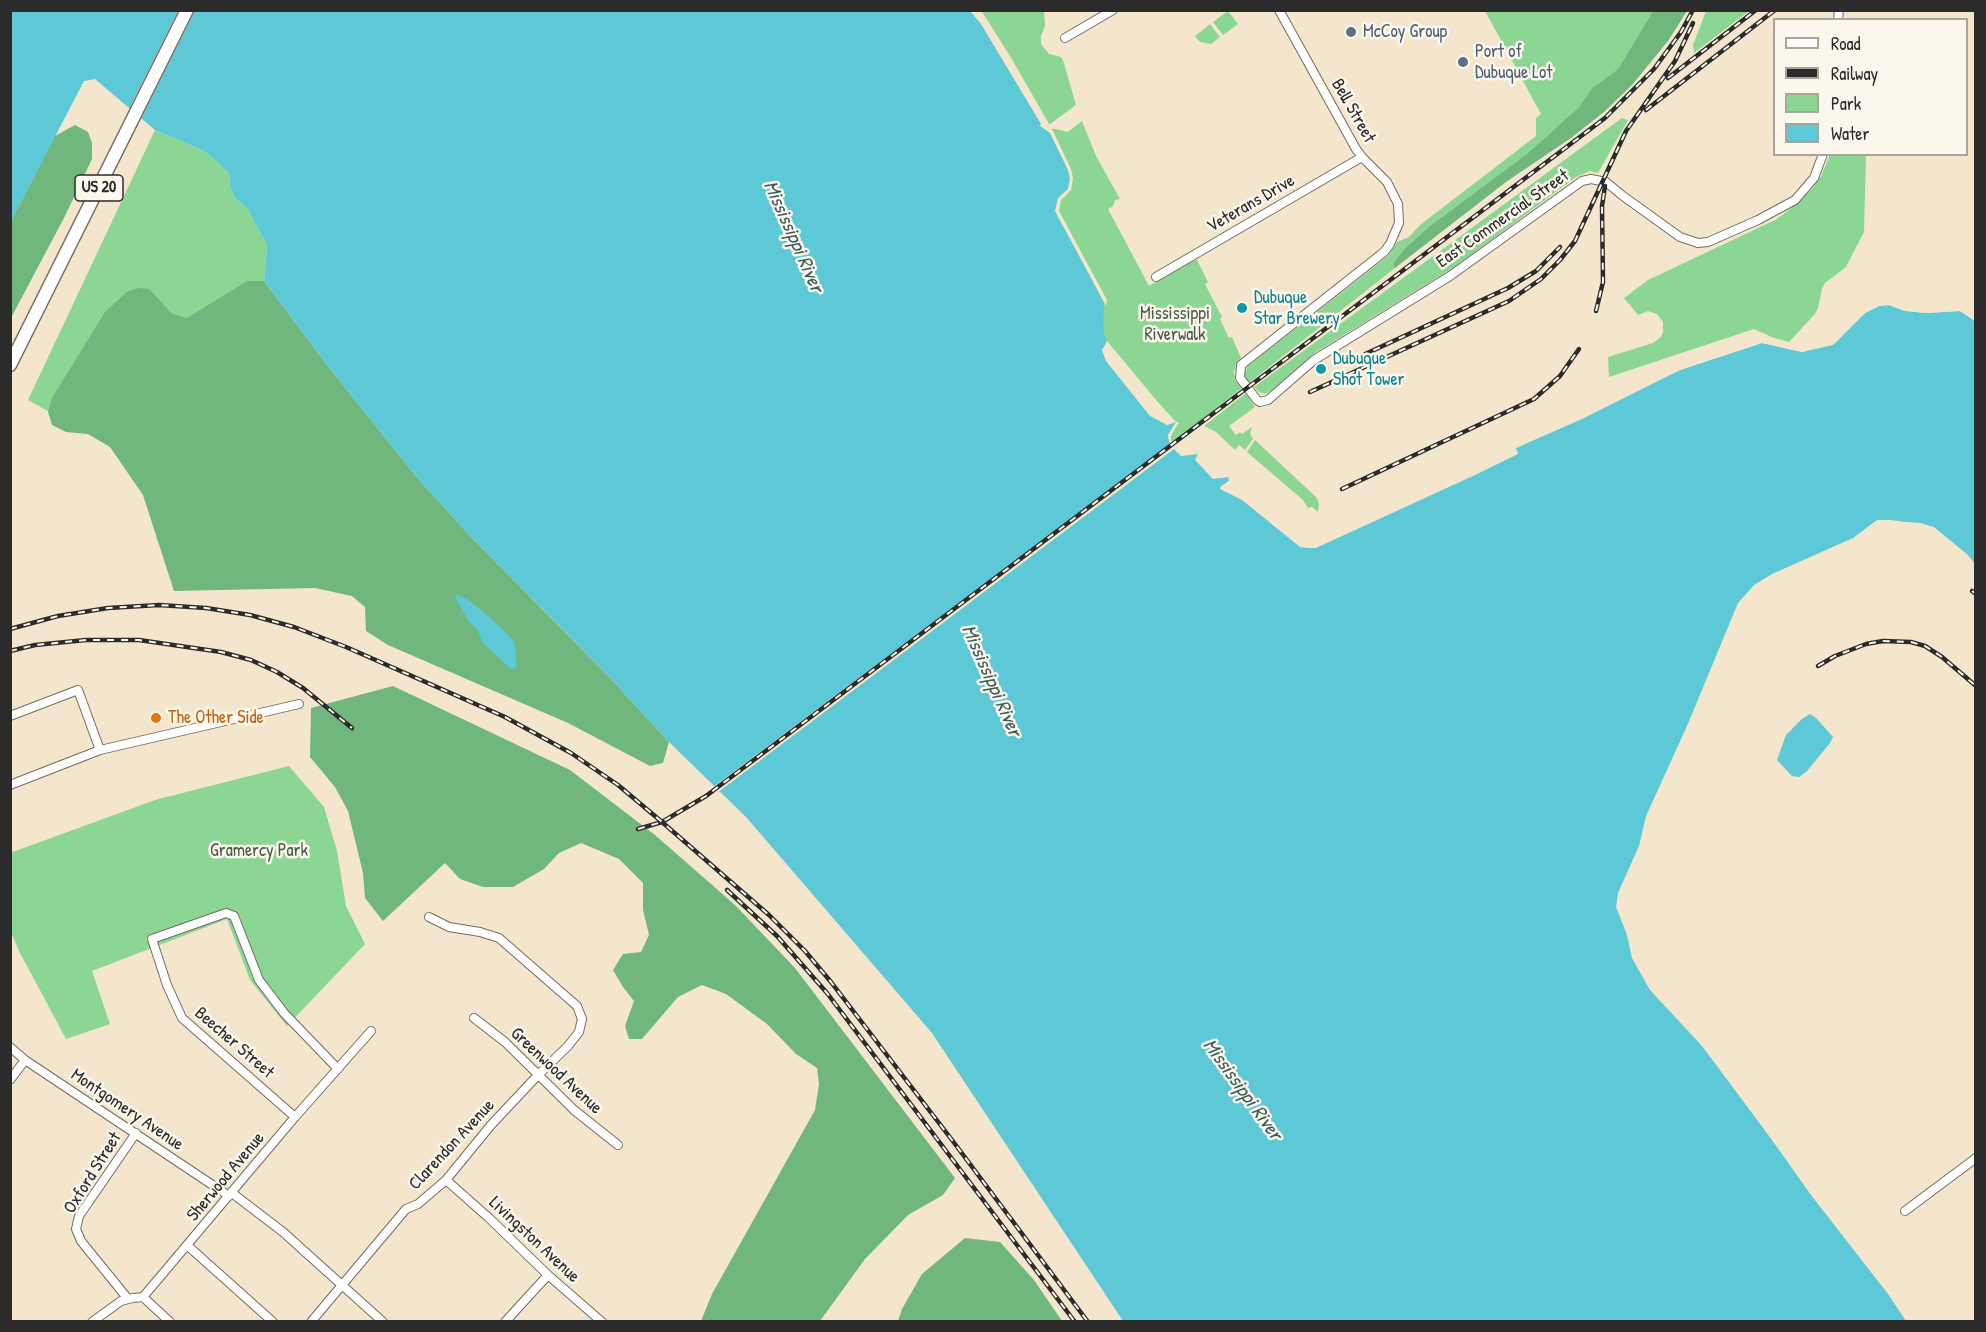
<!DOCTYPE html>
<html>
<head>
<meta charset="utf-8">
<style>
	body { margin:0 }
	#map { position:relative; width:1986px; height:1332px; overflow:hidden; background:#f4e6cc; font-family:"Patrick Hand",sans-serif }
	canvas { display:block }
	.frame { position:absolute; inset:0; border:12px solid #2b2b2b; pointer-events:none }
	.legend { position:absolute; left:1773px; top:18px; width:195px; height:138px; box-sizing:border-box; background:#fbf7ec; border:2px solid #a8a59f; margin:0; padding:8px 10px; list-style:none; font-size:18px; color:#2b2b2b }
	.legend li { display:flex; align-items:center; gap:12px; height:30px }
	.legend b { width:30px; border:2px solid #a8a59f }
</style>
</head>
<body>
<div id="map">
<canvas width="1986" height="1332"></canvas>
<div class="frame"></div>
<ul class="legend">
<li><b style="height:8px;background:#fff"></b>Road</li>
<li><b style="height:8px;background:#2b2b2b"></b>Railway</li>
<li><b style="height:16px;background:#8bd693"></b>Park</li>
<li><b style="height:16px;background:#5dc8d6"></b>Water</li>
</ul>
</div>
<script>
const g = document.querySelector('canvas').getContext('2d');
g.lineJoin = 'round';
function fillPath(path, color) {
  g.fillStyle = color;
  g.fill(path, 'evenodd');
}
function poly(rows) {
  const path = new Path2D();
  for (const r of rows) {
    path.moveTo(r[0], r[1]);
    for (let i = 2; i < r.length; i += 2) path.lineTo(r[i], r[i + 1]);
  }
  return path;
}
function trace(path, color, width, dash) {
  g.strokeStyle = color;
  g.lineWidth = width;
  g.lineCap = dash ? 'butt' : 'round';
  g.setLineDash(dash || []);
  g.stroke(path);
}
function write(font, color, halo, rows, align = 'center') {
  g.font = font + ' "Patrick Hand",sans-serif';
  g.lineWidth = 5;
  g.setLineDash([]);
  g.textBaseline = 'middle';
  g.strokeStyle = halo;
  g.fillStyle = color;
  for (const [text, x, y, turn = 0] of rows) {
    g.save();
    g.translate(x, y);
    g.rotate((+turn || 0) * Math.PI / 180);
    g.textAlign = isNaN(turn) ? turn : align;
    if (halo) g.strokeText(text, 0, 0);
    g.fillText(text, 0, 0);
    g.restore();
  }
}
fillPath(poly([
	[977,11,1044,11,1045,26,1041,36,1041,44,1049,54,1061,57,1063,60,1076,105,1046,127,1068,132,1082,121,1096,156,1120,199,1115,200,1113,206,1108,209,1149,286,1190,262,1197,260,1208,282,1205,284,1222,317,1220,319,1229,338,1232,337,1241,358,1236,364,1234,372,1235,380,1242,388,1171,444,1166,414,1095,328],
	[1228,11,1238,24,1223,35,1213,22],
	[1485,11,1653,11,1618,69,1592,88,1579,107,1528,153,1430,226,1404,249,1393,264,1395,268,1249,383,1243,375,1248,366,1388,256,1397,242,1409,237,1420,225,1536,136,1536,118,1541,114],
	[1706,11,1749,11,1694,53,1693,45],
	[1210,24,1220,37,1211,44,1200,42,1195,36],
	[1622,118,1628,120,1598,173,1590,171,1576,177,1456,266,1316,352,1272,390,1265,394,1259,392,1254,387],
	[155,130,204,151,229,173,230,187,235,198,247,208,267,245,264,281,180,332,55,415,28,400],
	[1830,155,1866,155,1864,232,1846,267,1825,283,1822,289,1818,308,1815,314,1789,342,1774,338,1754,329,1609,377,1608,357,1653,343,1661,337,1663,332,1663,322,1657,314,1648,311,1638,315,1624,298,1648,280,1775,220,1789,210,1812,189,1821,176],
	[1246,393,1255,407,1229,426,1236,435,1240,432,1242,434,1252,427,1250,434,1253,439,1245,450,1239,445,1235,450,1216,432,1204,426],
	[1255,440,1317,498,1319,504,1318,512,1312,507,1308,508,1303,500,1247,452],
	[289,766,324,807,337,851,346,906,365,944,287,1026,250,980,227,919,92,971,110,1024,66,1039,19,951,11,932,10,853,155,800]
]), '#8bd693');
fillPath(poly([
	[1653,11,1687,11,1668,41,1632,85,1604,112,1571,138,1506,182,1395,268,1393,264,1404,249,1430,226,1528,153,1579,107,1592,88,1618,69],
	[75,125,88,132,92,143,92,159,65,216,11,318,11,221,55,136],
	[247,281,264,281,327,365,415,475,470,536,616,684,669,742,663,763,650,766,568,723,388,645,366,631,365,607,352,596,315,588,174,591,143,495,110,447,88,434,66,432,52,425,48,412,52,398,105,312,128,291,139,288,149,289,172,314,187,318],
	[393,686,570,770,655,835,735,905,795,968,955,1178,943,1195,908,1215,865,1259,820,1321,701,1321,712,1294,815,1110,819,1084,817,1068,796,1054,767,1024,726,994,702,985,678,997,642,1039,629,1039,625,1026,634,1001,623,987,613,970,623,954,641,952,649,935,643,910,643,883,619,859,581,843,559,853,544,869,513,887,483,887,460,879,445,863,383,921,365,898,363,873,348,811,335,787,310,757,311,708],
	[965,1238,1000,1242,1034,1280,1062,1321,898,1321,902,1309,922,1274]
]), '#70b77d');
fillPath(poly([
	[11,11,977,11,1050,132,1068,170,1070,183,1068,189,1058,198,1057,217,1070,237,1104,302,1103,328,1107,344,1137,382,1176,422,1168,435,1169,441,1178,453,1198,453,1222,478,1228,476,1230,480,1226,483,1307,544,1475,475,1518,454,1516,448,1680,370,1762,343,1802,352,1836,342,1865,313,1879,306,1889,305,1905,311,1926,313,1960,311,1971,318,1975,321,1975,568,1970,558,1942,534,1925,525,1891,520,1879,520,1856,540,1756,586,1744,600,1652,810,1620,906,1654,986,1731,1082,1811,1195,1888,1294,1906,1321,1123,1321,932,1033,746,817,669,742,616,684,470,536,415,475,327,365,264,281,267,245,247,208,235,198,230,187,229,173,204,151,155,130,95,79,84,81,11,221],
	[457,594,470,601,501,627,514,642,517,666,515,668,511,669,483,643,477,629,470,623,458,603,455,597],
	[1810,714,1816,718,1833,737,1830,743,1807,771,1799,777,1792,776,1777,760,1786,735,1802,719]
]), '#5dc8d6');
fillPath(poly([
	[178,11,195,11,140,121,128,111],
	[970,11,981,10,1013,61,1053,131,1071,169,1073,178,1071,190,1061,200,1059,211,1107,300,1106,306,1055,211,1058,198,1068,189,1070,178,1068,170,1050,133,1040,126,1041,124,981,24],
	[1889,302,1906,308,1926,310,1961,308,1976,317,1975,321,1960,311,1926,313,1905,311,1889,305,1879,306,1865,313,1833,345,1802,352,1762,343,1680,370,1582,419,1516,448,1515,446,1679,368,1761,341,1775,342,1802,349,1832,342,1864,311,1878,303],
	[1107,341,1157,401,1176,422,1179,422,1171,436,1171,440,1180,451,1190,452,1203,448,1220,464,1224,475,1230,474,1233,481,1230,483,1307,541,1319,539,1470,466,1475,475,1316,548,1309,548,1300,547,1242,500,1220,489,1221,486,1229,481,1228,477,1213,479,1195,460,1198,454,1181,456,1174,449,717,793,712,788,1170,444,1168,435,1176,422,1167,425,1150,416,1106,361,1102,350],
	[1877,520,1920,523,1934,527,1968,555,1975,564,1976,571,1967,560,1940,536,1924,527,1891,523,1880,523,1857,543,1812,565,1777,577,1758,588,1747,601,1739,616,1666,796,1655,811,1649,829,1647,845,1626,895,1624,906,1635,938,1657,985,1670,1002,1695,1028,1805,1180,1787,1160,1702,1046,1650,990,1632,958,1627,935,1616,907,1618,893,1639,846,1646,816,1687,726,1738,603,1754,585,1772,574,1853,538]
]), '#f4e6cc');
const minor = poly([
	[1279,10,1356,149,1362,157,1387,182,1398,204,1399,223,1390,244,1384,252,1241,365,1240,378,1257,400,1260,402,1268,400,1314,360,1450,276,1582,181,1591,179,1606,182,1623,196,1680,237,1698,243,1708,242,1758,220,1795,200,1814,178,1823,154],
	[1838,20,1839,10],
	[1065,38,1113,10],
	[1156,277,1362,157],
	[10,716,78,690,100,750],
	[10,785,100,750,299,704],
	[474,1018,505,1042,574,1110,618,1145],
	[10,1047,25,1060,229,1196],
	[10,1080,25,1060],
	[295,1117,182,1018,167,985,152,939,226,913,234,916,259,980,284,1013,338,1069],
	[446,1180,489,1218,548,1275,602,1322],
	[232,1193,283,1232,383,1322],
	[1905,1211,1976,1158],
	[188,1246,273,1322],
	[143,1297,170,1322],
	[128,1299,81,1241,76,1229,79,1216,136,1133],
	[92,1322,121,1301,133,1298,143,1297,295,1117,371,1031],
	[311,1322,406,1209,418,1204,446,1180,491,1125,538,1075,568,1046,579,1032,582,1019,577,1006,499,938,480,932,449,927,429,917],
	[505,1322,548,1275]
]);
const trunk = poly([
	[10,365,187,10]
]);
trace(minor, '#716c63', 10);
trace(trunk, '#716c63', 15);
trace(minor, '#fff', 8);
trace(trunk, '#fff', 12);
const rail = poly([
	[1668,78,1756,10],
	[1646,110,1775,10],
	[1596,311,1603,282,1602,206,1605,186],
	[1348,362,1508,288,1536,271,1560,247],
	[1310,392,1509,301,1541,279,1560,260,1575,241,1626,131,1675,61,1693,23],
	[1342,489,1534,399,1560,376,1579,349],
	[1972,591,1976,594],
	[10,629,58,616,108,608,159,605,206,608,250,615,294,627,346,647,505,717,571,753,618,785,662,822,769,915,805,951,831,982,952,1140,1088,1322],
	[10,651,35,645,86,640,139,640,221,652,251,660,277,672,303,688,352,728],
	[1818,666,1835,656,1866,644,1883,641,1911,642,1925,646,1942,657,1976,686],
	[638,829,662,822,706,796,1605,118,1654,69,1681,32,1693,10],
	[727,890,777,936,827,993,1075,1322]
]);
trace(rail, '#2b2b2b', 4.5);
trace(rail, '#fbf7ec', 2, [7]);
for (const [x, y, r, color] of [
	[1351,32,6,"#5c6f8a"],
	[1463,62,6,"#5c6f8a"],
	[1242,308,6,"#0f9aa8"],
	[1321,369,6,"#0f9aa8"],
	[156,718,6,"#e8710a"]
]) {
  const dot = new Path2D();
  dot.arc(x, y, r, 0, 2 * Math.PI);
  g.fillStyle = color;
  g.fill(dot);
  trace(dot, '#fbf7ec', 2);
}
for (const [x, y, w] of [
	[99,188,48]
]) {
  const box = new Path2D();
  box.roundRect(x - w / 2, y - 13, w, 26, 4.5);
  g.fillStyle = '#fbf7ec';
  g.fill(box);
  trace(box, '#2b2b2b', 1.5);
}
write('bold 16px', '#2b2b2b', null, [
	["US 20",99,188]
]);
write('18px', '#4e5e75', '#fbf7ec', [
	["McCoy Group",1363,32],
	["Port of",1475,52],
	["Dubuque Lot",1475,73]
], 'left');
write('18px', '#2b2b2b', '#fbf7ec', [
	["Bell Street",1353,111,60],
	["Veterans Drive",1251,204,-30],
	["East Commercial Street",1503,219,-35],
	["Beecher Street",234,1043,41],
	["Greenwood Avenue",556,1071,43],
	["Montgomery Avenue",127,1110,34],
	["Clarendon Avenue",452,1145,-47],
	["Oxford Street",93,1173,-58],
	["Sherwood Avenue",226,1177,-50],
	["Livingston Avenue",534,1240,43]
]);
write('18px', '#0d838f', '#fbf7ec', [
	["Dubuque",1254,298],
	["Star Brewery",1254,319],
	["Dubuque",1333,359],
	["Shot Tower",1333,380]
], 'left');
write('18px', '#485e4a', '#fbf7ec', [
	["Mississippi",1175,314],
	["Riverwalk",1175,335],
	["Gramercy Park",259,851]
]);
write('18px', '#c56008', '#fbf7ec', [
	["The Other Side",168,718]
], 'left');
write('italic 20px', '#3a5a5e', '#fbf7ec', [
	["Mississippi River",793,237,66],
	["Mississippi River",991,681,66],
	["Mississippi River",1242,1090,54]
]);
</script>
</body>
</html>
